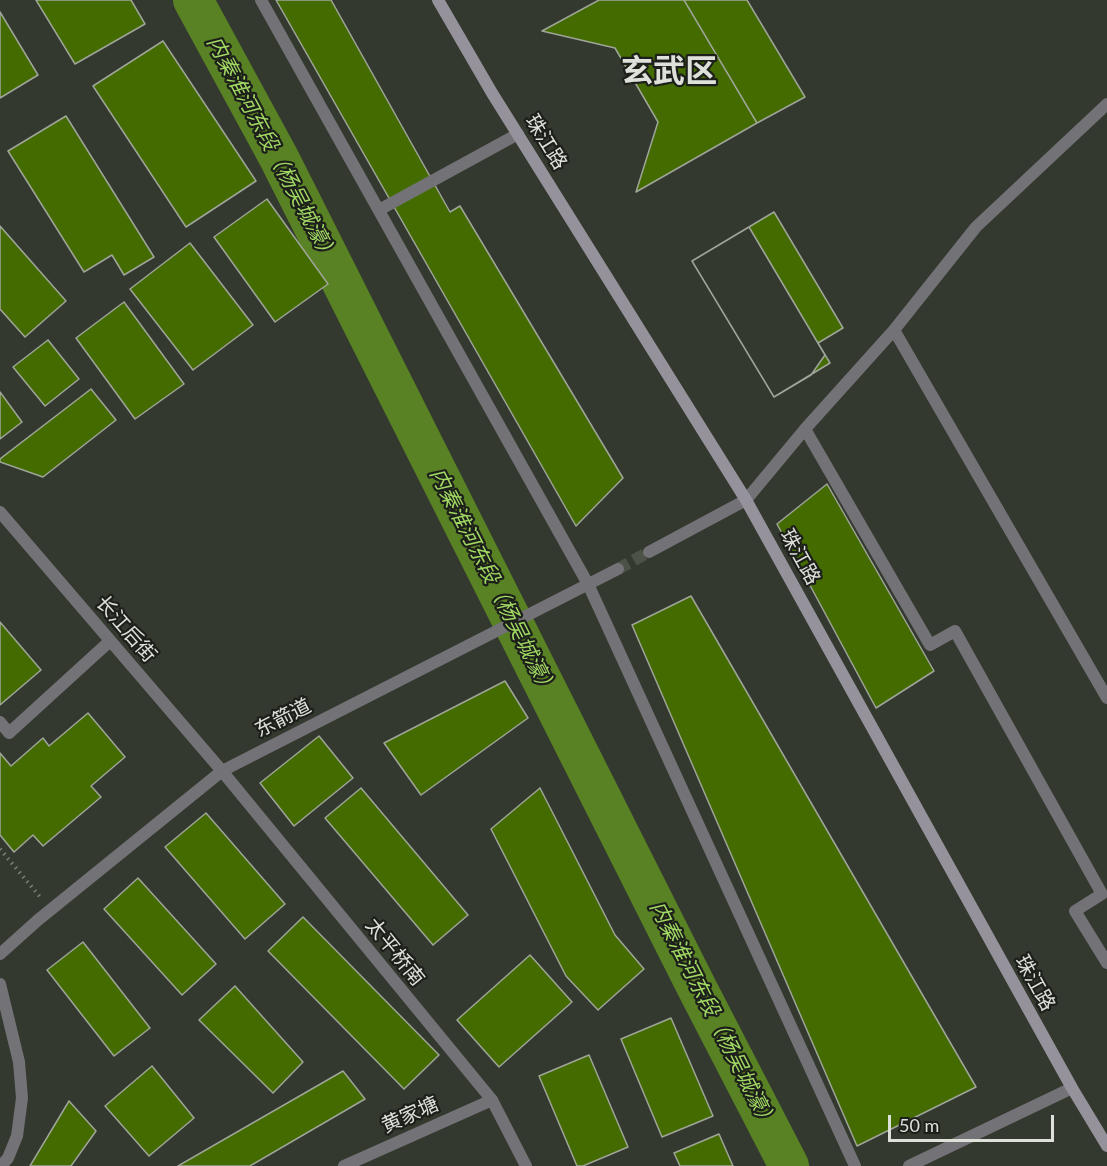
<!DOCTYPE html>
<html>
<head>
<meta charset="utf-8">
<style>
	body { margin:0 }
	#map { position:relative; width:1107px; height:1166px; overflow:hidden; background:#34392f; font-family:Lato,sans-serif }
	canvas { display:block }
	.scale { position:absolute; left:888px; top:1115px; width:166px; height:27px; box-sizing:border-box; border:3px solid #dde1da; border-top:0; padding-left:8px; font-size:18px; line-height:21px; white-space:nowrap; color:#dde1da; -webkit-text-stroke:4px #1d1f1b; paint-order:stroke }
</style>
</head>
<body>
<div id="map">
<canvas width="1107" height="1166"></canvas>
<div class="scale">50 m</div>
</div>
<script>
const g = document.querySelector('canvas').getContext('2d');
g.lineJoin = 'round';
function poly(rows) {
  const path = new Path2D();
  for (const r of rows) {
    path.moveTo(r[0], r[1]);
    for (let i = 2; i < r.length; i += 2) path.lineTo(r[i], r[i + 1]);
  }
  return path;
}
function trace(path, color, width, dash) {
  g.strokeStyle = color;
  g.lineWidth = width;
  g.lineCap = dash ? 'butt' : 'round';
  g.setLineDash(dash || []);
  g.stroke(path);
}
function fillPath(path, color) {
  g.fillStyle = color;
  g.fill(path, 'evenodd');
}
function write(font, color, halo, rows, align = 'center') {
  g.font = font + ' Lato,"Noto Sans SC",sans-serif';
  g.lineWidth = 4.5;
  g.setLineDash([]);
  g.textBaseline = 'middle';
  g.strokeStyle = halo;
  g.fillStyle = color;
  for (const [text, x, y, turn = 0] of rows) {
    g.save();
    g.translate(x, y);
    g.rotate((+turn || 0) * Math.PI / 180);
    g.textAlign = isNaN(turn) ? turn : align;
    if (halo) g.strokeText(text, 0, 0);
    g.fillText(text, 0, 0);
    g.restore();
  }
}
trace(poly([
	[193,0,279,158,697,988,789,1166]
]), '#598224', 40);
const building = poly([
	[36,0,131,0,145,24,75,64,36,0],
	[276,0,331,0,450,212,460,206,623,478,576,526,276,0],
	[599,0,684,0,757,123,636,192,658,122,615,48,542,31,599,0],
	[684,0,747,0,805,97,757,123,684,0],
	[0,12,38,75,0,98,0,12],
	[163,41,256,181,186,227,93,86,163,41],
	[66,116,154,257,124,275,112,255,84,272,8,151,66,116],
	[267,199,328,284,275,322,214,237,267,199],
	[774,212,843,328,818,343,830,363,774,397,692,261,774,212],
	[0,226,66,301,25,337,0,309,0,226],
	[749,227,825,355,811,375,774,397,692,261,749,227],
	[190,243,253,325,193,370,130,289,190,243],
	[124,302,184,384,135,419,76,338,124,302],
	[48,340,79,379,45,406,13,367,48,340],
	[91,389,116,420,43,477,0,462,0,459,91,389],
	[0,392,22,422,0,439,0,392],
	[827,484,934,671,876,708,777,524,827,484],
	[691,596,976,1087,857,1146,632,625,691,596],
	[0,622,41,670,0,705,0,622],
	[505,681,528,718,421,795,384,743,505,681],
	[88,713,125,757,91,786,101,797,43,846,33,835,14,852,0,835,0,753,11,766,43,738,49,746,88,713],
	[319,736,353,778,294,826,260,783,319,736],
	[361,788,468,915,433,945,325,818,361,788],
	[540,788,615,935,644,969,598,1010,566,976,491,829,540,788],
	[206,813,285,904,245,939,165,847,206,813],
	[138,878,216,964,182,995,104,909,138,878],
	[303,917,439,1055,404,1089,268,951,303,917],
	[83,942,150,1028,114,1056,47,970,83,942],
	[530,955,572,1002,499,1067,457,1020,530,955],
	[235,986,303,1062,273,1093,199,1020,235,986],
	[671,1018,713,1116,662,1137,621,1039,671,1018],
	[589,1055,628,1147,583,1166,577,1166,539,1076,589,1055],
	[152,1066,194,1118,149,1156,105,1106,152,1066],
	[343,1071,365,1099,250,1166,178,1166,343,1071],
	[69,1101,96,1131,71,1166,30,1166,69,1101],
	[719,1134,733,1166,680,1166,674,1153,719,1134]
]);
fillPath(building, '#436b00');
trace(building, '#9fa599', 1.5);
trace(poly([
	[618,569,649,552]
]), '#4d5249', 12, [12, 6]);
trace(poly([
	[0,849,41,898]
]), '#7a7e75', 4, [1.5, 4.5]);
trace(poly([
	[344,1166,492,1100]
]), '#737277', 12);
trace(poly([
	[261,0,588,584,855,1166],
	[379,210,518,134],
	[894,330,1107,698],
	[805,429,930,645,955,631,1102,894,1075,911,1107,963],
	[0,512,222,771,492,1100,526,1166],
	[649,552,746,500,805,429,894,330,976,227,1107,104],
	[0,722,9,733,110,641],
	[0,954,38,920,222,771,618,569],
	[0,984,19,1062,22,1098,17,1136,8,1158,1,1166],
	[909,1166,1072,1088]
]), '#737277', 12);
trace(poly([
	[438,0,492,93,746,500,1072,1088,1107,1146]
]), '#95929b', 12);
write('20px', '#dde1da', '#1d1f1b', [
	["珠江路",546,142,58],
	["珠江路",800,557,61],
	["长江后街",126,629,49],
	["东箭道",283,718,-27],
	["太平桥南",395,952,51],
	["珠江路",1035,983,61],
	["黄家塘",410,1115,-24]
]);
write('italic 21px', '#a0d862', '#1d1f1b', [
	["内秦淮河东段（杨吴城濠）",272,149,62],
	["内秦淮河东段（杨吴城濠）",493,582,63],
	["内秦淮河东段（杨吴城濠）",713,1015,63]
]);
write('bold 32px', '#dde1da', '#1d1f1b', [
	["玄武区",669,72]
]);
</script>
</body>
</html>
